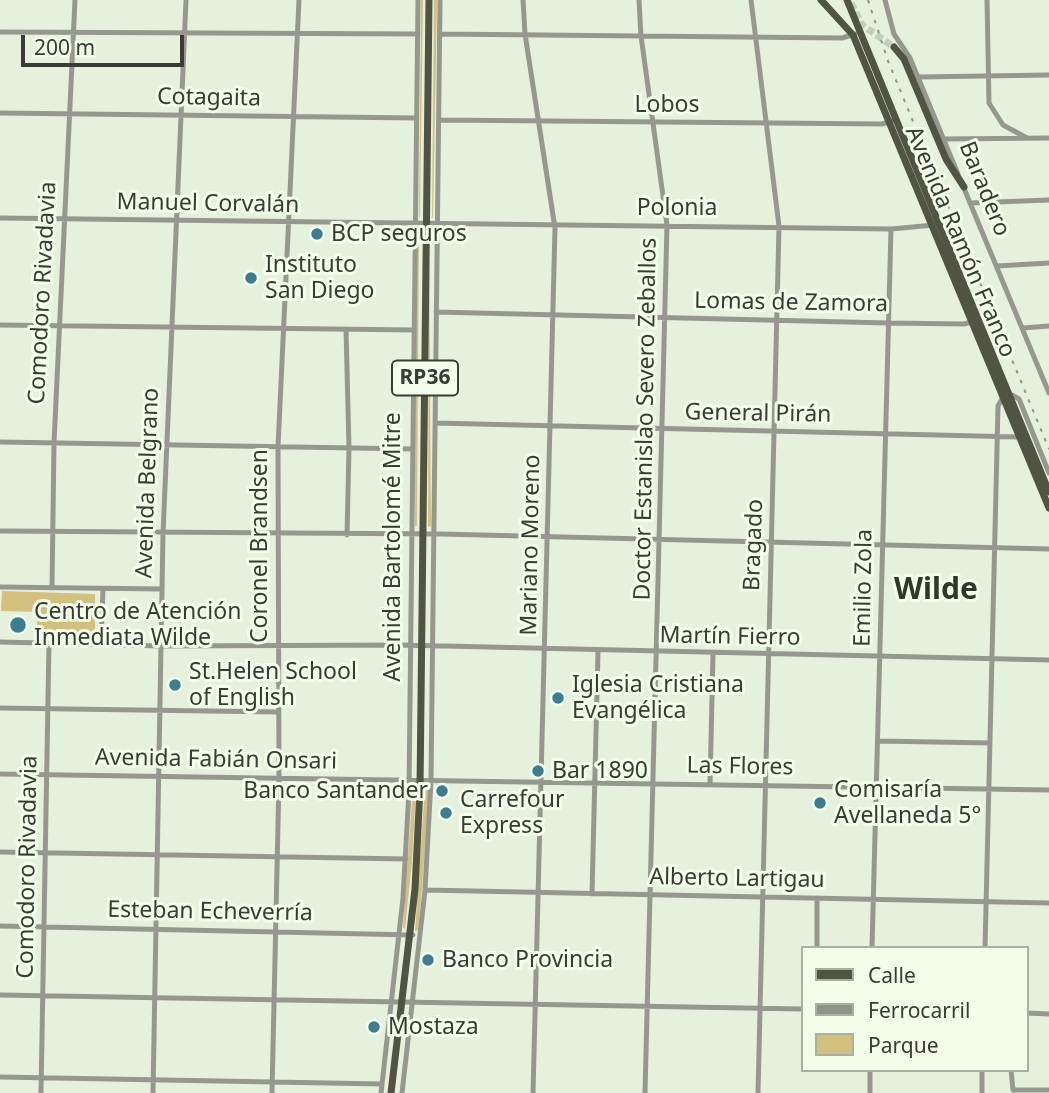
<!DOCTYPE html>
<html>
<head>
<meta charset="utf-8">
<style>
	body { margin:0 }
	#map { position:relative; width:1049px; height:1093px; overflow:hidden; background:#e6f1dd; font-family:"Noto Sans",sans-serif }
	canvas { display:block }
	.legend { position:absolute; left:801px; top:946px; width:228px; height:126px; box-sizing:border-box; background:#f3feea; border:2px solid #a8b0a1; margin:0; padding:9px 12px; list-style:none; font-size:21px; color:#383c34 }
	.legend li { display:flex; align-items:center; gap:14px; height:35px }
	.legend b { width:35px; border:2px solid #a8b0a1 }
	.scale { position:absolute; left:21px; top:35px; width:163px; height:32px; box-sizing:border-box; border:4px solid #383c34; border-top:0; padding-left:9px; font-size:21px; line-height:24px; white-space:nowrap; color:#383c34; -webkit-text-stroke:5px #f3feea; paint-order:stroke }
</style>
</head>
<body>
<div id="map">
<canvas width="1049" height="1093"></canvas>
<ul class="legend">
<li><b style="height:9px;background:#515343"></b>Calle</li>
<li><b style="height:9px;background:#8e9587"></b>Ferrocarril</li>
<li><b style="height:19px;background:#d2c07f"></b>Parque</li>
</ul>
<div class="scale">200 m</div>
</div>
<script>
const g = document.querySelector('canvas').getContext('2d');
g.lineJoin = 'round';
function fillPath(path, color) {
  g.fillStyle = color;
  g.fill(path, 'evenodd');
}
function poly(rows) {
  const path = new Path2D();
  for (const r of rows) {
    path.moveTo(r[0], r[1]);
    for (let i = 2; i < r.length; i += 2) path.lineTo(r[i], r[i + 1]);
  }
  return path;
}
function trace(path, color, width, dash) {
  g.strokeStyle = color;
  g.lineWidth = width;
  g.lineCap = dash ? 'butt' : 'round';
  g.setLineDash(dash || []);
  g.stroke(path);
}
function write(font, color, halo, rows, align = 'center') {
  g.font = font + ' "Noto Sans",sans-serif';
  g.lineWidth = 6;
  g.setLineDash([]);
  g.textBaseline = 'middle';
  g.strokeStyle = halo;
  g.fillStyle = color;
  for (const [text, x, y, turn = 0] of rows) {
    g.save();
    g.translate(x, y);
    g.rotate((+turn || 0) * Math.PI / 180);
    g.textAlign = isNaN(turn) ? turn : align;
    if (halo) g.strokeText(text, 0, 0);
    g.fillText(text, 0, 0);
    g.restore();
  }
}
fillPath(poly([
	[421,0,423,0,420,218,419,217],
	[434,0,437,0,433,218,432,217],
	[416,232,419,232,417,526,415,526],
	[429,233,431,526,428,527],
	[2,591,95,594,95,639,37,638,37,612,1,611],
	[413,787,416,787,412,862,405,929,403,928],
	[425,787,429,787,422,889,418,930,415,931]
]), '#d2c07f');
trace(poly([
	[851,3,862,25,894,47]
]), '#c3cdbb', 7, [7, 3.5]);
trace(poly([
	[523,0,525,34,555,228,533,1093],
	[639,0,641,36,667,225,645,1093],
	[751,0,779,226,758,1093],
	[885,0,894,34,910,58,958,174],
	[987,0,989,103,1003,125,1027,138],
	[0,32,418,34],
	[440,34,842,38,855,34],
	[918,77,1049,75],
	[0,113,417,118],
	[439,120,882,124,892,121],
	[944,139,1049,138],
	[963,186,1049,393],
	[970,203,1049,200],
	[0,218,891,229,934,225],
	[997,266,1049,263],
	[436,312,888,323,964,324,975,321],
	[0,325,414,330],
	[1023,328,1049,326],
	[346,329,349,448,347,535],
	[435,423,1020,437],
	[0,442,413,449],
	[0,531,441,534,1049,549],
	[0,587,162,589],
	[52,588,54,443,75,0],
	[0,642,161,646,402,645,1049,660],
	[101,644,103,589],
	[0,708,278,712],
	[878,741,990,743],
	[0,774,1049,790],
	[710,784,713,654],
	[0,852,406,859],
	[425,890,1049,903],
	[592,894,598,652],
	[0,926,413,935],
	[817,948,817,898],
	[872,948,891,229],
	[985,948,998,406,1003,397,1012,395,1019,399,1049,473],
	[0,995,802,1009],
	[1026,1013,1049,1014],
	[1011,1070,1013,1090,1049,1090],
	[0,1077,382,1084],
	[41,1093,49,643],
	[153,1093,163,534,186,0],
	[272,1093,279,779,278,447,299,0],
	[381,1093,403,898,409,791,418,0],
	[402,1093,425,890,431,780,440,0],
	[870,1093,870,1070],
	[982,1093,982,1070]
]), '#96988f', 5);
trace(poly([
	[821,0,853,35,1049,508],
	[847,0,1049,492],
	[894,47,904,59,946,159,964,187],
	[391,1093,415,889,420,788,429,0]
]), '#515343', 7);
trace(poly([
	[868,0,888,61,1049,449]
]), '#8e9587', 2, [3.5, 7]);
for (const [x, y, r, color] of [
	[317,234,7,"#3d7d91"],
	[251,278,7,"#3d7d91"],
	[18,625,9,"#3d7d91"],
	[175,685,7,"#3d7d91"],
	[558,698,7,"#3d7d91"],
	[538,771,7,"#3d7d91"],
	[442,791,7,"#3d7d91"],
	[820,803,7,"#3d7d91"],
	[446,813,7,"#3d7d91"],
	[428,960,7,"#3d7d91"],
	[374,1027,7,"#3d7d91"]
]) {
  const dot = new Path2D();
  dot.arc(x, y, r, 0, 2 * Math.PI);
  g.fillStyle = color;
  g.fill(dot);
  trace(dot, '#f3feea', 2.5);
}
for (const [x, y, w] of [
	[425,378,66]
]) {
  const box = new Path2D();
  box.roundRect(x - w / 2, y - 17.5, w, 35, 5);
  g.fillStyle = '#f3feea';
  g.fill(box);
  trace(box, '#383c34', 2);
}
write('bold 21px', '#383c34', null, [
	["RP36",425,378]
]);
write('23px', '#383c34', '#f3feea', [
	["Cotagaita",209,98,1],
	["Lobos",667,105],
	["Baradero",984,189,68],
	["Manuel Corvalán",208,204,1],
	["Polonia",677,208],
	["Avenida Ramón Franco",960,242,67],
	["Comodoro Rivadavia",43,293,-87],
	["Lomas de Zamora",791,303,1],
	["General Pirán",758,414,1],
	["Doctor Estanislao Severo Zeballos",646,419,-89],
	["Avenida Belgrano",148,483,-88],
	["Mariano Moreno",531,545,-89],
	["Bragado",754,545,-88],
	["Coronel Brandsen",260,546,-90],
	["Avenida Bartolomé Mitre",393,547,-90],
	["Emilio Zola",864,588,-89],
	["Martín Fierro",730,637,1],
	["Avenida Fabián Onsari",216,760,1],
	["Las Flores",740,767,1],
	["Comodoro Rivadavia",28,867,-89],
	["Alberto Lartigau",737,879,1],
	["Esteban Echeverría",210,912,1]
]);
write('23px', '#383c34', '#f3feea', [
	["BCP seguros",331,234],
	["Instituto",265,265],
	["San Diego",265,291],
	["Centro de Atención",34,612],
	["Inmediata Wilde",34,638],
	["St.Helen School",189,672],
	["of English",189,698],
	["Iglesia Cristiana",572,685],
	["Evangélica",572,711],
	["Bar 1890",552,771],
	["Comisaría",834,790],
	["Avellaneda 5°",834,816],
	["Banco Santander",428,791,"right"],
	["Carrefour",460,800],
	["Express",460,826],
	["Banco Provincia",442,960],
	["Mostaza",388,1027]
], 'left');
write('bold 30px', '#2f3828', '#f3feea', [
	["Wilde",936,590]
]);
</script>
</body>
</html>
